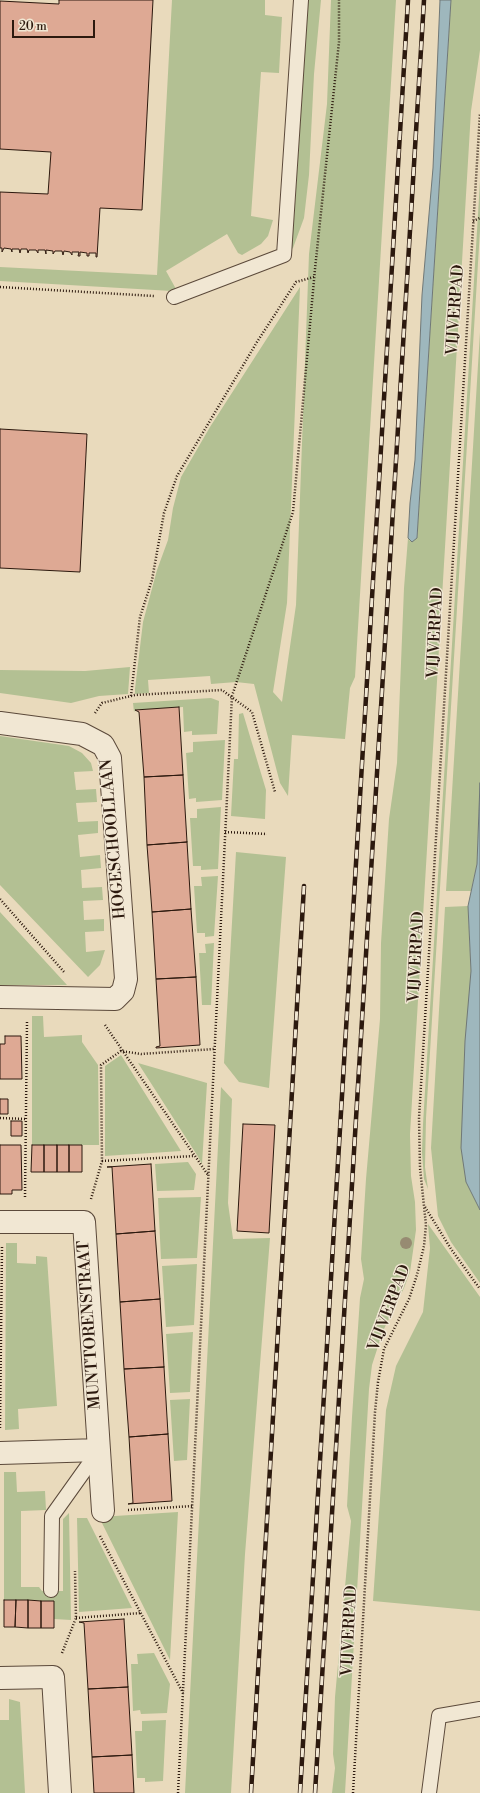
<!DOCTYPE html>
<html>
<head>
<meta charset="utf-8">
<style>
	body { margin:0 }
	#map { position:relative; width:480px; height:1793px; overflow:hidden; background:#e9dabc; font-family:"Libre Bodoni",serif }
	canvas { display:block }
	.scale { position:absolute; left:12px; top:20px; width:83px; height:18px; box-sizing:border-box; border:2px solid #2c190e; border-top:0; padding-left:5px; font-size:12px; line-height:14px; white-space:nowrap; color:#2c190e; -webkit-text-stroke:3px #f1e7d3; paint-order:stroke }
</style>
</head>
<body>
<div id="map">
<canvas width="480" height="1793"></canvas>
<div class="scale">20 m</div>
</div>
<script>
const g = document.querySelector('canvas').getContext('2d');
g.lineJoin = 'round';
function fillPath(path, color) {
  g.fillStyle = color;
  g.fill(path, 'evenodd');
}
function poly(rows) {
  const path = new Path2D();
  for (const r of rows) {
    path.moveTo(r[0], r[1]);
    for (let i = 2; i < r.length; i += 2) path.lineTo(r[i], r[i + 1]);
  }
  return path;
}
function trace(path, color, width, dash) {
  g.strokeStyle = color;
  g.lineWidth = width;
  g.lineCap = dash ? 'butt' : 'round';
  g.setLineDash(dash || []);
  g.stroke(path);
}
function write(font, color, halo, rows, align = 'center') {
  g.font = font + ' "Libre Bodoni",serif';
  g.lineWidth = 3;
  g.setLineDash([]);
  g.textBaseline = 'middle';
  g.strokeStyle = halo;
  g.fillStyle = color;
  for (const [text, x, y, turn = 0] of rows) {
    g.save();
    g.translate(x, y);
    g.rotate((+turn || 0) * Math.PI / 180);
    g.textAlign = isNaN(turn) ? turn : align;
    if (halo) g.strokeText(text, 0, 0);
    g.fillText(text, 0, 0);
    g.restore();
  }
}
fillPath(poly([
	[172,0,265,0,265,15,282,17,279,73,261,72,251,216,273,220,268,236,261,244,242,255,238,253,227,234,166,271,176,289,172,291,0,281,0,267,157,275],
	[308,0,321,0,314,74,309,175,304,218,293,248,268,266,292,229,294,219],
	[331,0,396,0,355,677,350,688,345,739,292,735,288,796,280,783,254,684,236,682,211,684,210,676,148,680,149,693,135,694,135,689,143,622,157,570,168,540,173,508,181,477,210,427,300,287,287,603,273,692,282,702,296,605,309,254,327,104],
	[451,0,480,0,480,50,471,111,410,1134,411,1176,415,1202,416,1230,410,1272,404,1288,383,1331,372,1365,369,1389,345,1793,332,1793,335,1768,333,1754,335,1697,351,1521,347,1506,352,1417,360,1298,364,1279,361,1259,366,1179,380,1019,381,943,389,819,397,763,404,588,408,538,410,541,417,538],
	[480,181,480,230,426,1118,425,1167,428,1189,424,1179,422,1152,423,1124],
	[480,332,480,783,477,864,471,891,446,891],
	[130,667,128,694,99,696,71,703,0,693,0,670,85,671],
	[211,698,219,701,217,734,192,735,192,731,184,732,183,707,135,710,134,712,133,703],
	[243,713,266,790,265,819,231,816,234,759,238,759,239,714],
	[0,736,69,746,82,753,91,763,93,771,74,772,76,790,96,789,97,802,76,803,78,822,98,821,98,833,78,835,80,857,100,855,101,868,81,870,82,888,102,887,103,900,83,901,84,920,104,919,104,931,85,932,86,952,105,950,100,965,88,977,0,885],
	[225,740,222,800,196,802,196,798,189,799,186,753,193,752,193,742],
	[221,807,218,869,201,870,201,866,193,866,190,818,197,818,197,809],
	[236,852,286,857,269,1088,239,1082,224,1063],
	[218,876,214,936,205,937,205,933,197,933,194,886,202,886,201,877],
	[468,906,471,971,466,1182,480,1210,480,1283,451,1242,438,1216,431,1148,445,907],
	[0,912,67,985,0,985],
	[214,943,211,1005,202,1005,199,953,206,953,205,944],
	[32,1016,43,1016,44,1037,82,1035,82,1042,98,1065,99,1145,32,1145],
	[121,1055,181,1151,105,1156,105,1066],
	[138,1063,207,1083,202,1164,197,1155],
	[221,1087,232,1099,228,1203,233,1239,270,1238,245,1554,231,1793,185,1793],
	[188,1162,196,1174,194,1190,157,1191,155,1164],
	[201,1197,197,1258,161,1259,158,1198],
	[428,1224,480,1297,480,1611,373,1601,386,1410,396,1366,423,1312,430,1248],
	[6,1243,17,1243,17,1263,36,1264,36,1256,47,1257,57,1406,18,1409,19,1429,5,1430],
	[197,1264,194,1325,166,1327,162,1266],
	[193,1332,190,1392,170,1393,166,1334],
	[190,1399,187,1460,174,1461,170,1400],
	[4,1472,16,1472,17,1492,45,1491,46,1510,21,1511,21,1587,39,1587,42,1591,63,1591,63,1519,69,1513,71,1620,54,1619,54,1601,4,1600],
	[178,1512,170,1660,99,1517],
	[77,1518,87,1518,132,1608,79,1612],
	[154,1653,170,1684,167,1713,141,1714,140,1710,133,1711,131,1664,138,1664,137,1654],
	[9,1699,20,1702,25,1793,0,1793,0,1720,9,1720],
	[166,1720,163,1781,145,1782,145,1778,137,1778,135,1731,142,1731,142,1721]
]), '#b3c093');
const water = poly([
	[440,0,451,0,417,538,412,542,408,538,410,503,415,460,422,295,433,168,440,0],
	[480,783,480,1210,466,1182,461,1148,465,1041,471,971,468,906,477,864,480,783]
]);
fillPath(water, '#9eb7bd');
trace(water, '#707877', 1);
const building = poly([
	[59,0,153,0,142,210,100,208,97,257,96,257,96,253,89,253,89,256,87,256,87,253,80,252,80,256,78,256,79,252,72,252,72,255,70,252,64,251,63,255,62,251,55,251,53,254,53,251,46,250,46,254,45,250,38,250,38,253,36,250,29,250,28,253,27,249,21,249,20,253,19,249,12,249,12,252,11,249,4,248,2,252,2,248,0,248,0,192,48,194,51,152,0,149,0,1,59,4,59,0],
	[0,429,87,434,80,572,0,568,0,429],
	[179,707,183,775,144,777,139,712,135,710,179,707],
	[183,775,187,842,147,845,144,777,183,775],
	[187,842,191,909,152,912,147,845,187,842],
	[191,909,196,977,156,979,152,912,191,909],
	[196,977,200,1045,156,1048,156,1047,160,1046,156,979,196,977],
	[5,1036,21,1036,22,1079,0,1079,0,1044,5,1044,5,1036],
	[0,1099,8,1099,8,1114,0,1114,0,1099],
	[11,1121,22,1121,22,1136,11,1136,11,1121],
	[243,1124,275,1125,269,1233,237,1231,243,1124],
	[0,1145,21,1145,22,1190,12,1190,12,1194,0,1194,0,1145],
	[32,1145,44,1145,44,1172,31,1172,32,1145],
	[44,1145,57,1145,57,1172,44,1172,44,1145],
	[57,1145,69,1145,69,1172,57,1172,57,1145],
	[69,1145,82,1145,82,1172,69,1172,69,1145],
	[151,1164,155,1231,116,1234,112,1167,107,1167,151,1164],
	[155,1231,160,1299,120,1302,116,1234,155,1231],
	[160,1299,164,1367,124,1369,120,1302,160,1299],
	[164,1367,168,1434,129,1437,124,1369,164,1367],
	[168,1434,172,1501,128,1504,133,1503,129,1437,168,1434],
	[4,1600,16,1600,15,1627,4,1627,4,1600],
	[16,1600,28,1600,28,1628,15,1627,16,1600],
	[28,1600,41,1601,41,1628,28,1628,28,1600],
	[41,1601,54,1601,54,1628,41,1628,41,1601],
	[124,1619,128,1687,88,1689,84,1623,79,1622,124,1619],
	[128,1687,132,1755,92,1757,88,1689,128,1687],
	[132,1755,134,1793,94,1793,92,1757,132,1755]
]);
fillPath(building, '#dea994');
trace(building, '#2c190e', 1);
const service = poly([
	[174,297,284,255,301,0],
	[51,1590,52,1516,99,1450],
	[429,1793,439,1716,480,1709]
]);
const minor = poly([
	[0,723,82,734,103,745,110,758,126,979,123,991,115,999,0,997],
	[0,1222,84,1222,103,1511],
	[0,1453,99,1450],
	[0,1678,53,1677,60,1793]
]);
trace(service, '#5b493a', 16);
trace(minor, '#5b493a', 24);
trace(poly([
	[473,221,480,218],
	[0,287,154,296],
	[131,696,140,617,152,580,164,513,177,476,257,342,296,282,314,277],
	[95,713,102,703,135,695,222,690,252,712,275,792],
	[225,832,267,834],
	[0,899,64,972],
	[105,1025,208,1175],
	[0,1118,26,1119],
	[102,1161,194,1156],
	[25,1197,27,1022],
	[91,1199,102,1161,101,1065,121,1051,141,1054,214,1049],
	[425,1207,451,1249,480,1289],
	[0,1428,2,1247],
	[128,1510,192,1506],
	[100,1536,183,1693],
	[76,1618,141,1613],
	[62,1653,76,1618,75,1571],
	[178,1793,232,696,293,512,315,269,339,42,339,0],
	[353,1793,375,1412,378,1382,384,1349,409,1299,417,1275,424,1246,426,1225,420,1168,419,1118,480,113]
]), '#2c190e', 2.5, [1, 2]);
trace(service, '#f1e7d3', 14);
trace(minor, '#f1e7d3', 22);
const rail = poly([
	[251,1793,304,886],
	[300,1793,408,0],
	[315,1793,424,0]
]);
trace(rail, '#2c190e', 4.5);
trace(rail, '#f1e7d3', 3, [9]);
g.fillStyle = '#978b72';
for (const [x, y] of [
	[406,1243]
]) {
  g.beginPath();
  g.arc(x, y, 6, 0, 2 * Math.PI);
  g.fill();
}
write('16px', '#2c190e', '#f1e7d3', [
	["VIJVERPAD",456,310,-86],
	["VIJVERPAD",436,633,-87],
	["HOGESCHOOLLAAN",114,839,-95],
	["VIJVERPAD",417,957,-87],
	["VIJVERPAD",390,1308,-69],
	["MUNTTORENSTRAAT",90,1325,-94],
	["VIJVERPAD",350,1631,-87]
]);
</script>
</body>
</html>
